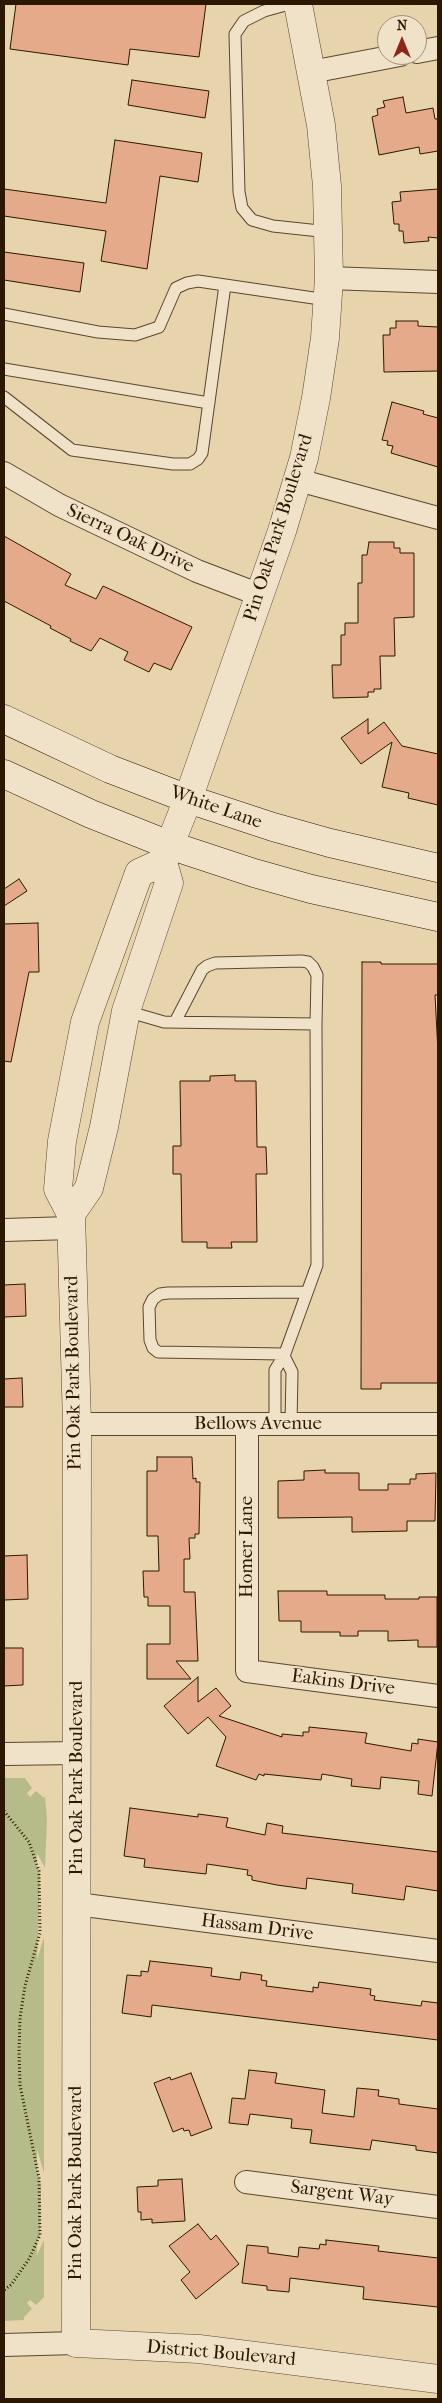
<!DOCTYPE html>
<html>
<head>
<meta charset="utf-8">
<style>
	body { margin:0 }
	#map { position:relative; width:442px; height:2403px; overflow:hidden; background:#e7d3ac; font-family:"IM FELL French Canon",serif }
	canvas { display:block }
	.frame { position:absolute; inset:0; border:5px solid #2c1801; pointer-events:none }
	.north { position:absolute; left:377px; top:15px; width:50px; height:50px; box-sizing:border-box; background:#efe2c9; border:1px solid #a19179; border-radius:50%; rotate:0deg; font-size:14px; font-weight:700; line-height:20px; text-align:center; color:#2c1801 }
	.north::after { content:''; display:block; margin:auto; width:18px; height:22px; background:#8f2418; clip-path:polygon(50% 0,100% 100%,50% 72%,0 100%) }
</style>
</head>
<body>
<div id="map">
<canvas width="442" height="2403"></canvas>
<div class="frame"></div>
<div class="north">N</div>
</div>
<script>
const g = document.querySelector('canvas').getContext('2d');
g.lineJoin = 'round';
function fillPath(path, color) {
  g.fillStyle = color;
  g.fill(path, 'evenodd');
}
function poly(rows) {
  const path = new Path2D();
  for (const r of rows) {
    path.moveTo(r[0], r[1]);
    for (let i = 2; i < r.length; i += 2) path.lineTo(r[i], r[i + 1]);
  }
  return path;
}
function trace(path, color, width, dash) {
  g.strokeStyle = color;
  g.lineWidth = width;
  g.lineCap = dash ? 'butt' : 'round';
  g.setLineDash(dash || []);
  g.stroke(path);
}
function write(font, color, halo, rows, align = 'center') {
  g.font = font + ' "IM FELL French Canon",serif';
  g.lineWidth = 4;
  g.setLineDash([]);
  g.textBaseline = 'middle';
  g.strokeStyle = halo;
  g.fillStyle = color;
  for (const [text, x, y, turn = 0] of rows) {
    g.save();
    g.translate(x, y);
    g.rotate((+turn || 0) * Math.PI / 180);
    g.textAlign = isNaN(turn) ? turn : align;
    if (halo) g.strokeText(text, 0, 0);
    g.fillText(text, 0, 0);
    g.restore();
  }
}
fillPath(poly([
	[4,1778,25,1778,32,1788,27,1793,30,1797,36,1791,44,1798,45,1796,47,1819,45,1868,37,1853,37,1866,40,1874,37,1960,44,1937,44,2173,37,2149,37,2169,41,2185,40,2235,37,2242,37,2255,44,2240,44,2297,36,2305,30,2300,27,2303,32,2309,24,2317,24,2320,4,2321]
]), '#b6bc89');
const building = poly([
	[16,4,206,4,199,57,130,49,128,65,10,49,16,4],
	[132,80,209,91,205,118,128,105,132,80],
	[403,97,406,113,433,108,435,119,438,119,438,151,420,154,419,147,379,155,372,117,378,115,377,109,385,107,383,101,403,97],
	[115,140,202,153,198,182,160,176,147,269,101,261,106,231,4,216,4,189,106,203,115,140],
	[438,189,438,238,428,237,429,241,404,243,403,231,399,231,399,224,394,224,392,202,401,201,400,192,438,189],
	[4,252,84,263,80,292,4,280,4,252],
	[396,321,418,321,418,326,438,327,438,371,384,372,383,335,390,335,390,328,396,328,396,321],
	[392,402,424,411,423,414,438,418,438,467,391,453,393,446,387,445,388,441,382,440,392,402],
	[4,536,71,574,65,585,96,599,103,586,192,627,171,670,154,663,149,672,124,660,128,652,100,638,91,651,70,641,71,639,50,628,51,626,4,601,4,536],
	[369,542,394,542,394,548,400,548,400,553,414,553,414,617,394,618,395,656,380,656,381,689,374,689,374,692,368,692,368,697,333,698,332,665,341,665,341,635,345,635,345,623,358,623,358,583,362,583,362,555,367,555,369,542],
	[368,719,368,734,384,722,402,746,438,754,438,805,408,798,409,793,382,787,392,742,361,764,350,750,341,738,368,719],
	[19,879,27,891,4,906,4,889,19,879],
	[38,923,39,972,29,972,11,1062,4,1061,4,924,38,923],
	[362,962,381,962,381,964,438,964,438,995,435,995,438,1052,438,1383,381,1383,381,1389,361,1389,362,962],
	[235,1075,235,1081,256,1081,257,1147,266,1147,267,1174,256,1174,257,1242,231,1242,232,1248,207,1248,207,1242,182,1242,181,1174,173,1174,173,1146,181,1146,180,1081,210,1081,210,1076,235,1075],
	[25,1284,26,1316,4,1317,4,1285,25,1284],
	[22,1378,23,1407,4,1407,4,1379,22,1378],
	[157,1457,192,1457,193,1479,196,1478,196,1482,200,1482,199,1534,195,1534,195,1538,189,1538,190,1559,184,1559,184,1592,195,1592,198,1661,176,1661,191,1679,147,1679,147,1644,170,1644,170,1606,148,1606,148,1597,144,1597,143,1571,159,1571,158,1536,147,1536,147,1471,157,1471,157,1457],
	[325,1470,325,1473,359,1473,359,1490,388,1490,388,1484,410,1484,410,1479,416,1479,416,1474,436,1473,435,1521,407,1521,407,1531,352,1532,352,1517,278,1518,278,1481,304,1480,304,1471,325,1470],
	[27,1555,28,1599,4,1600,4,1556,27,1555],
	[278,1591,327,1591,327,1595,385,1595,385,1599,419,1599,419,1597,437,1597,437,1647,418,1647,418,1640,388,1641,388,1631,358,1631,358,1636,340,1636,340,1632,301,1632,301,1621,279,1621,278,1591],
	[4,1648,23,1648,23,1685,4,1686,4,1648],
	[198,1677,198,1702,216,1688,231,1706,219,1716,282,1737,282,1734,303,1736,303,1732,309,1732,309,1727,367,1733,365,1743,411,1751,412,1743,418,1744,418,1739,438,1742,432,1796,418,1794,419,1781,381,1777,380,1789,351,1786,352,1779,322,1774,321,1780,264,1774,264,1776,259,1774,256,1780,216,1766,226,1737,208,1717,188,1734,164,1706,198,1677],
	[130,1808,198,1817,198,1814,228,1818,226,1827,265,1835,267,1823,283,1826,282,1833,438,1852,438,1891,406,1886,404,1900,352,1893,353,1884,307,1878,306,1889,277,1885,252,1880,252,1876,247,1875,248,1870,207,1864,206,1874,144,1867,145,1859,124,1856,130,1808],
	[150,1961,212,1968,211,1976,240,1980,241,1972,262,1975,261,1980,267,1981,266,1986,313,1992,313,1987,318,1988,319,1982,371,1989,370,1995,375,1996,374,2000,421,2006,422,2001,438,2003,438,2040,152,2005,151,2017,122,2013,127,1975,141,1976,141,1971,148,1972,150,1961],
	[249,2070,277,2073,275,2083,325,2090,322,2113,354,2117,357,2088,379,2090,378,2096,399,2099,399,2104,438,2109,438,2153,416,2150,416,2146,372,2140,370,2150,310,2143,312,2130,291,2128,292,2119,250,2114,248,2125,229,2123,232,2098,245,2099,249,2070],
	[191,2073,212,2128,191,2136,189,2130,184,2131,183,2128,173,2132,154,2083,170,2077,171,2080,191,2073],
	[182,2179,185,2221,152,2223,152,2219,141,2220,141,2212,138,2212,137,2187,158,2186,158,2180,182,2179],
	[198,2224,211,2240,216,2235,239,2264,196,2299,181,2280,190,2272,169,2246,198,2224],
	[326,2240,379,2246,378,2251,438,2258,438,2307,363,2299,364,2287,290,2278,289,2292,267,2290,267,2286,242,2283,247,2245,268,2247,268,2253,298,2257,299,2247,319,2249,320,2244,326,2245,326,2240]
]);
fillPath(building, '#e5aa89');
trace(building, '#2c1801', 1);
const service = poly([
	[289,4,264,11,244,21,235,34,239,192,242,208,252,220,273,226,329,232],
	[4,314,98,332,135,335,159,327,176,288,187,283,198,281,327,300],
	[4,369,209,403],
	[4,397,72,450,173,464,190,464,198,459,202,453,225,285],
	[126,1011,164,1022,316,1024,317,1265,284,1356,275,1370,275,1424],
	[175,1022,202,970,207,966,215,963,301,961,308,962,313,967,317,975,316,1024],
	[284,1354,158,1352,153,1348,150,1340,149,1307,153,1299,160,1294,168,1293,307,1292],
	[284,1356,292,1372,291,1424]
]);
const minor = poly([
	[417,52,438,48],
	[311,72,400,55],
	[329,278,438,282],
	[4,473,59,505,197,571,260,595],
	[298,480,438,518],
	[4,1230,71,1228],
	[77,1424,438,1424],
	[247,1424,247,1671,438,1696],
	[4,1754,77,1753],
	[77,1904,438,1951],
	[246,2182,438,2207],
	[4,2345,76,2343]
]);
const tertiary = poly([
	[163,862,139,873,85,1022,62,1141,58,1189,71,1214,77,1424,76,2343,199,2349,438,2379],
	[71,1214,89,1188,104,1127,126,1011,169,883,163,862,188,799,282,531,304,458,316,398,325,338,329,278,327,186,321,125,298,4]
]);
const secondary = poly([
	[4,719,110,769,188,799,273,827,330,843,438,868],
	[4,774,91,814,169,845,254,873,311,889,438,917]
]);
trace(service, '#5b472c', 13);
trace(minor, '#5b472c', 24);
trace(tertiary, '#5b472c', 29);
trace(secondary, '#2c1801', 29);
trace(poly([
	[4,1811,29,1842,39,1871,40,1933,25,1986,20,2018,19,2052,20,2085,39,2178,40,2235,29,2259,11,2285,4,2290]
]), '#2c1801', 3, [1, 2.5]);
trace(service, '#efe2c9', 11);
trace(minor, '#efe2c9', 22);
trace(tertiary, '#efe2c9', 28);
trace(secondary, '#efe2c9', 28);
write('19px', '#2c1801', '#efe2c9', [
	["Pin Oak Park Boulevard",279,528,-73],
	["Sierra Oak Drive",130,539,25],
	["White Lane",216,808,19],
	["Pin Oak Park Boulevard",74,1373,-91],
	["Bellows Avenue",258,1424],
	["Homer Lane",247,1547,-90],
	["Eakins Drive",343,1683,7],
	["Pin Oak Park Boulevard",77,1778,-90],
	["Hassam Drive",257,1928,7],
	["Pin Oak Park Boulevard",76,2183,-90],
	["Sargent Way",342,2194,7],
	["District Boulevard",221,2354,5]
]);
</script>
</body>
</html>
